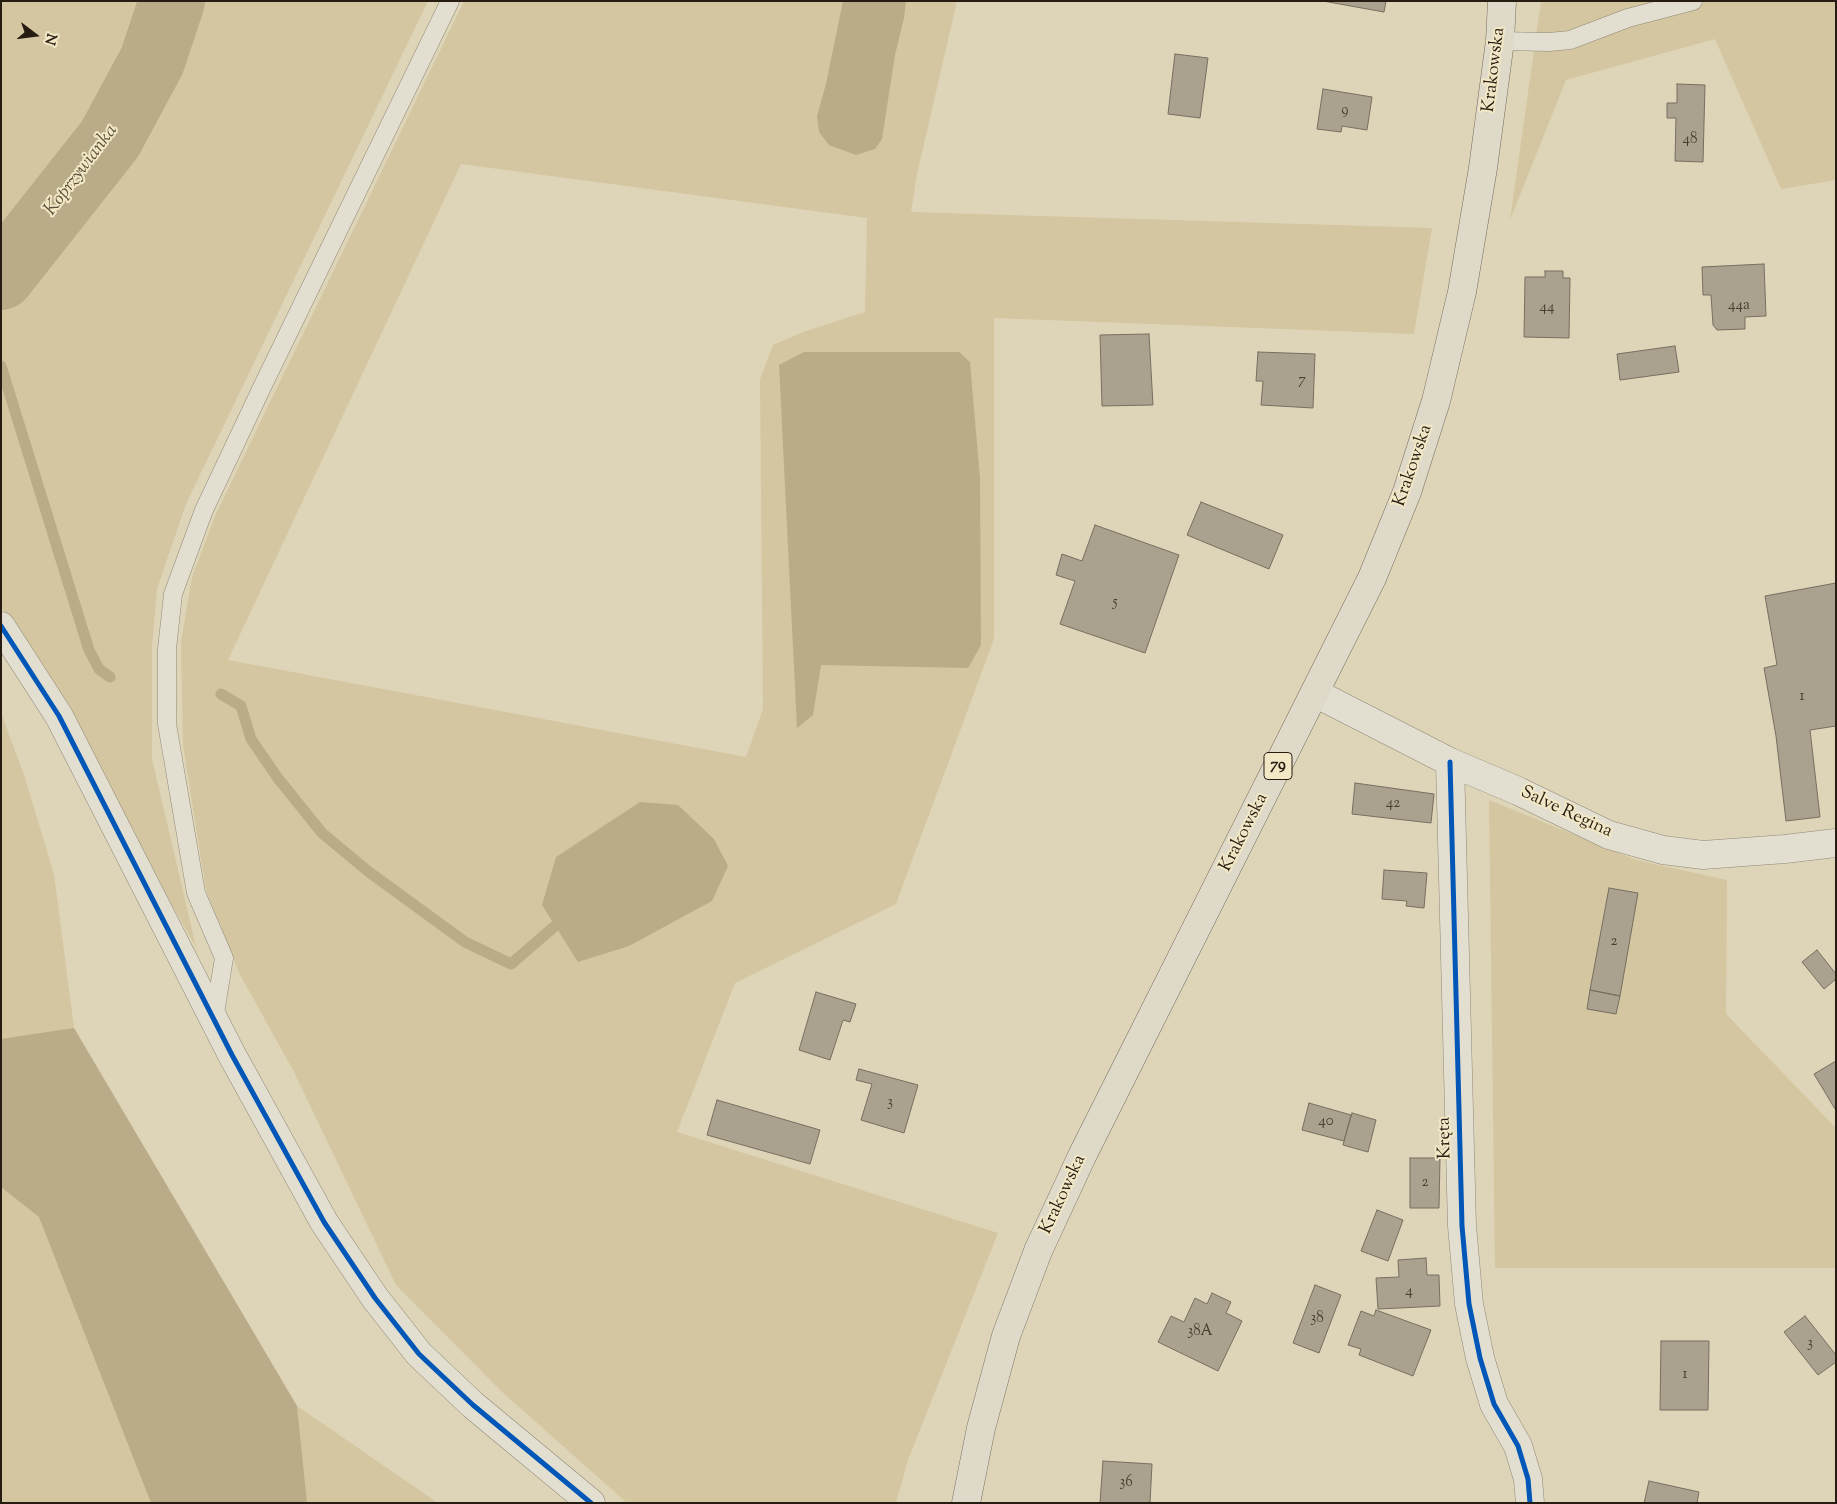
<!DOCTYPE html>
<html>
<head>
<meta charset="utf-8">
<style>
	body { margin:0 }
	#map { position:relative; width:1837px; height:1504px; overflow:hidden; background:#ded4b7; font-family:"Sorts Mill Goudy",serif }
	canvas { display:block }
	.frame { position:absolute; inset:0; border:2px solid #271c12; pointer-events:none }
	.north { position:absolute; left:10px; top:10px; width:50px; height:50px; -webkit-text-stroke:4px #f3e8c6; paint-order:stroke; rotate:105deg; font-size:14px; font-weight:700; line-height:20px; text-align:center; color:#271c12 }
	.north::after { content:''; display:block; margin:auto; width:18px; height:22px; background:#271c12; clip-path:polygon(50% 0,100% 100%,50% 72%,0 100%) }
</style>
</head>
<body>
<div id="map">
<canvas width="1837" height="1504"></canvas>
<div class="frame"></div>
<div class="north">N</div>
</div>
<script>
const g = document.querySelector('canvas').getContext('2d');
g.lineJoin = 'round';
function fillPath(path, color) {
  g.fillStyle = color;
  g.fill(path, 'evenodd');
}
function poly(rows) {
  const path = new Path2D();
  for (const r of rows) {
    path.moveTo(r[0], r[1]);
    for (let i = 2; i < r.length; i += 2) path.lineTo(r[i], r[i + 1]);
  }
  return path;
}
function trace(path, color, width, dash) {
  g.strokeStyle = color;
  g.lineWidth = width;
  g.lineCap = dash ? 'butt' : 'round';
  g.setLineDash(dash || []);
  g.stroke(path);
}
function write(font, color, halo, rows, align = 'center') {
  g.font = font + ' "Sorts Mill Goudy",serif';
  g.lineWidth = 4;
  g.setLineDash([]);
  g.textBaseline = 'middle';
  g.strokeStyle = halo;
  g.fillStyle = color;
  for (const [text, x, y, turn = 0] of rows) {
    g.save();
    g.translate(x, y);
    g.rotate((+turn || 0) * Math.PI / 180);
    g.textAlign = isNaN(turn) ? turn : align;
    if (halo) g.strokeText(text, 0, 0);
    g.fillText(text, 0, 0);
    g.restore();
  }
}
fillPath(poly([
	[1,1,428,1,186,504,157,589,152,647,152,759,196,947,1,606],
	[464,1,957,1,917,174,911,212,1432,228,1414,334,994,318,994,639,896,904,735,983,677,1132,998,1233,908,1460,896,1503,627,1503,501,1391,396,1285,294,1072,239,973,206,890,183,745,181,642,192,577,215,516],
	[461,164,867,218,865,312,803,332,773,345,760,379,763,709,746,757,228,660],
	[1541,1,1836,1,1836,180,1781,189,1715,39,1566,80,1510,220],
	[1,713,25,778,54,874,74,1028,297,1406,438,1503,1,1503],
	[1489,800,1636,860,1727,880,1726,1014,1836,1128,1836,1268,1495,1268]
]), '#d4c6a0');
fillPath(poly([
	[843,1,906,1,904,18,895,55,882,139,875,149,856,155,829,145,819,132,817,116,826,84],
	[804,352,959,352,970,362,980,479,981,645,968,668,821,665,813,715,797,728,779,365],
	[640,802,678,805,714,839,728,866,712,901,629,946,578,962,542,905,556,857],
	[74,1028,297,1406,307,1503,151,1503,39,1217,1,1187,1,1039]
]), '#baac89');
trace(poly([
	[1,366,89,650,99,669,110,677],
	[221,694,241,706,251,739,277,777,322,833,369,872,465,942,511,964,555,926]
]), '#baac89', 11);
trace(poly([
	[1,277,110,139,152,61,172,1]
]), '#baac89', 66);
const building = poly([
	[1323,1,1386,1,1384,12,1323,1],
	[1175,54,1208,58,1200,118,1168,114,1175,54],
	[1677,84,1705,85,1703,162,1675,161,1676,118,1667,118,1667,103,1677,103,1677,84],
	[1323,89,1372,97,1367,130,1342,126,1341,132,1317,129,1323,89],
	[1764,264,1766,316,1745,317,1745,329,1717,330,1713,325,1711,295,1703,295,1702,267,1764,264],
	[1545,271,1563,271,1563,278,1570,278,1569,338,1524,337,1525,277,1545,277,1545,271],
	[1149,334,1153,405,1102,406,1100,335,1149,334],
	[1675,346,1679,372,1620,380,1617,354,1675,346],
	[1258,352,1315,354,1313,408,1261,405,1263,381,1256,381,1258,352],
	[1201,502,1283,535,1269,569,1187,535,1201,502],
	[1095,525,1179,555,1145,653,1060,624,1075,581,1056,575,1062,554,1082,561,1095,525],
	[1836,583,1836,726,1810,730,1820,817,1786,821,1776,736,1764,668,1777,665,1765,596,1836,583],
	[1355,783,1434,794,1431,823,1352,814,1355,783],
	[1384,870,1427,873,1424,908,1406,906,1407,901,1382,899,1384,870],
	[1609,888,1638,893,1620,996,1590,990,1609,888],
	[1817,950,1836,974,1836,979,1824,989,1802,962,1817,950],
	[1590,990,1620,996,1616,1014,1587,1009,1590,990],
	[816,992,856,1004,850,1022,843,1020,830,1060,799,1050,816,992],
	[1836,1061,1836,1109,1835,1109,1814,1074,1836,1061],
	[859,1069,918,1085,904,1133,861,1120,872,1084,856,1080,859,1069],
	[717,1100,820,1130,810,1164,707,1135,717,1100],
	[1309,1103,1351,1115,1344,1141,1302,1130,1309,1103],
	[1352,1113,1376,1120,1368,1152,1343,1145,1352,1113],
	[1410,1158,1440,1158,1439,1208,1410,1208,1410,1158],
	[1377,1210,1403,1220,1388,1261,1361,1251,1377,1210],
	[1426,1258,1427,1275,1439,1275,1440,1306,1378,1309,1376,1278,1399,1277,1398,1260,1426,1258],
	[1315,1285,1341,1295,1319,1353,1293,1343,1315,1285],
	[1212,1293,1231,1302,1226,1313,1242,1321,1218,1371,1158,1342,1171,1316,1184,1322,1195,1298,1207,1304,1212,1293],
	[1376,1310,1431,1330,1413,1376,1359,1355,1361,1349,1348,1345,1361,1311,1374,1316,1376,1310],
	[1805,1316,1836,1355,1836,1362,1818,1375,1784,1332,1805,1316],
	[1661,1341,1709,1341,1708,1410,1660,1410,1661,1341],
	[1103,1461,1152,1464,1150,1503,1100,1503,1103,1461],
	[1649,1481,1699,1492,1697,1503,1644,1503,1649,1481]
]);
fillPath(building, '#aaa28f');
trace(building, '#766f60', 1);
const service = poly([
	[1500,41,1549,42,1570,40,1628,18,1693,1],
	[214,1019,224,958,196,893,167,724,167,649,173,594,204,510,264,383,450,1]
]);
const minor = poly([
	[1315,693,1450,762,1518,791,1609,835,1663,850,1703,855,1785,849,1836,843],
	[1450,762,1462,1226,1469,1304,1480,1358,1494,1404,1518,1446,1528,1479,1530,1503]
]);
const tertiary = poly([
	[1,626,59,716,232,1055,324,1222,375,1298,419,1354,473,1405,591,1503]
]);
const primary = poly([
	[966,1503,981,1428,1006,1336,1038,1251,1082,1156,1372,578,1407,492,1436,401,1462,292,1483,168,1500,41,1502,1]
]);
trace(service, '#8f8877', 19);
trace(minor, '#8f8877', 29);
trace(tertiary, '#8f8877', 29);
trace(primary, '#766f60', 29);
trace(service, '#e3dfd0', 18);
trace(minor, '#e3dfd0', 28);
trace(tertiary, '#e3dfd0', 28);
trace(primary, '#dfd9c9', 28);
trace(poly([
	[1,626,59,716,232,1055,324,1222,375,1298,419,1354,473,1405,591,1503],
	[1450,762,1462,1226,1469,1304,1480,1358,1494,1404,1518,1446,1528,1479,1530,1503]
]), '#0057b8', 5);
write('15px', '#483e31', null, [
	["9",1345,111],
	["48",1690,140],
	["44a",1739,306],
	["44",1547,308],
	["7",1302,381],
	["5",1115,603],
	["1",1802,697],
	["42",1393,804],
	["2",1614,942],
	["3",890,1103],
	["40",1326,1122],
	["2",1425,1183],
	["4",1409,1292],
	["38",1317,1319],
	["38A",1200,1332],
	["3",1810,1344],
	["1",1685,1375],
	["36",1126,1483]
]);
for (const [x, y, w] of [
	[1278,766,28]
]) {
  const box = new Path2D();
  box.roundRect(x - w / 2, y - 13.5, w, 27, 4);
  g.fillStyle = '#f3e8c6';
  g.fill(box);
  trace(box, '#271c12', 1);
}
write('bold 16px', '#271c12', null, [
	["79",1278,766]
]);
write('18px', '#271c12', '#f3e8c6', [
	["Krakowska",1495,70,-83],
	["Krakowska",1414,466,-71],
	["Salve Regina",1566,813,25],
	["Krakowska",1245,833,-63],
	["Kręta",1446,1138,-91],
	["Krakowska",1064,1195,-65]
]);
write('italic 19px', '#5b4f3a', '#f3e8c6', [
	["Koprzywianka",82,171,-53]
]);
</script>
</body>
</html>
